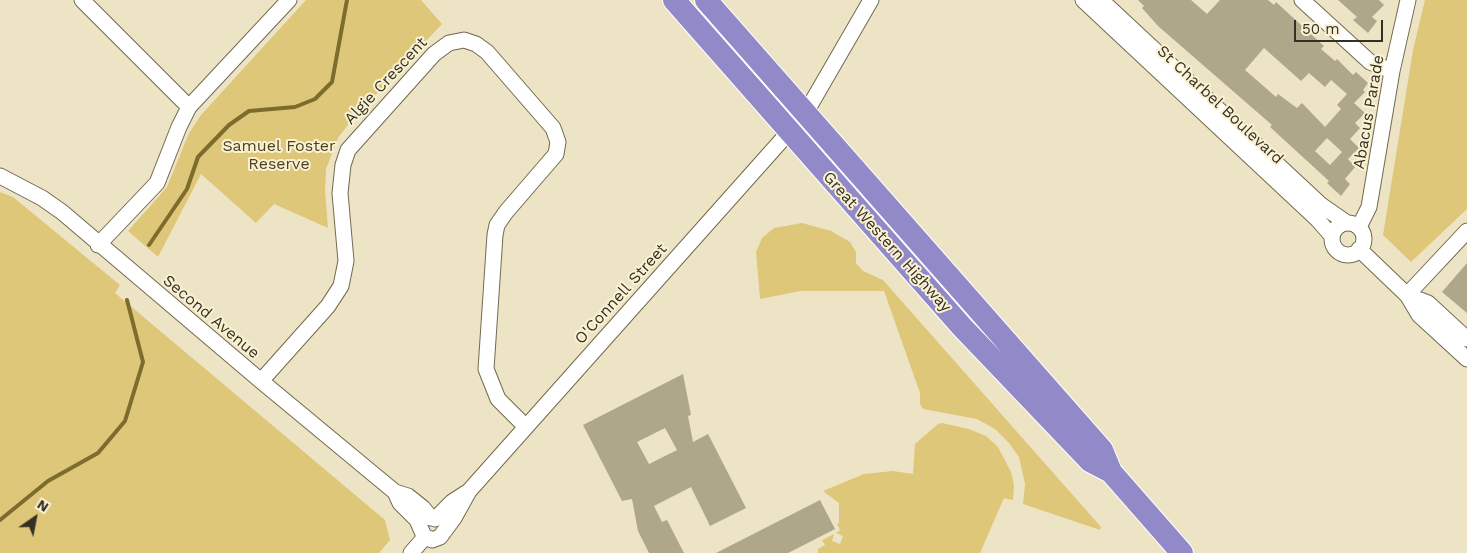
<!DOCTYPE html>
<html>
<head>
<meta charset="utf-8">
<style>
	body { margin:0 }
	#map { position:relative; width:1467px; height:553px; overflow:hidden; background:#ede4c6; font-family:"Work Sans",sans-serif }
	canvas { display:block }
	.north { position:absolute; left:10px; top:493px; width:50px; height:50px; -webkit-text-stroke:4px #faf2d3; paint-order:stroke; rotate:33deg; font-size:14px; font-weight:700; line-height:20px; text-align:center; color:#343024 }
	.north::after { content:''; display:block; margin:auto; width:18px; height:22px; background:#343024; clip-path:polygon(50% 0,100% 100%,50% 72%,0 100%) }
	.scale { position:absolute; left:1294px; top:20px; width:89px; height:22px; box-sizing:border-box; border:2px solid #343024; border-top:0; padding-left:6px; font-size:15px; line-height:18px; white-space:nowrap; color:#343024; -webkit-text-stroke:4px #faf2d3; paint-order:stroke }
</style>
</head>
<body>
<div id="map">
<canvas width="1467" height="553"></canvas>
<div class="north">N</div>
<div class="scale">50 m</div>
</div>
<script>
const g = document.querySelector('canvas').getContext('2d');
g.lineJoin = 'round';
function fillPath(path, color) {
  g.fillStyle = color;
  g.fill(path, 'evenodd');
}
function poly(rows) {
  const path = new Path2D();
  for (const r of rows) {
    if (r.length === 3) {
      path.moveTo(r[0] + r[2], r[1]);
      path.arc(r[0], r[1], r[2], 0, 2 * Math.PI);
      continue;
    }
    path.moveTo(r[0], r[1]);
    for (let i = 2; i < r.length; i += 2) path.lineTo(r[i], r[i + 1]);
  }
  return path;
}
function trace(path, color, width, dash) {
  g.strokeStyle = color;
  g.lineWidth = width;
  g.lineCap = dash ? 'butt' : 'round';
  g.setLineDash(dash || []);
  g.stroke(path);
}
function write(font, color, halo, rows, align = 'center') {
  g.font = font + ' "Work Sans",sans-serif';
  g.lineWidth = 4;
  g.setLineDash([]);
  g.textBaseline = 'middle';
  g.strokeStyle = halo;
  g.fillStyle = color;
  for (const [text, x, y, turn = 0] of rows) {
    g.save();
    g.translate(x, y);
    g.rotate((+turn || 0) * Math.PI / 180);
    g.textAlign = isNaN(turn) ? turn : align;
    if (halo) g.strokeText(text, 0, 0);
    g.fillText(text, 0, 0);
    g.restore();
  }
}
fillPath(poly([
	[306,0,421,0,442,24,350,122,338,138,326,169,325,191,328,228,274,204,256,223,201,174,158,257,128,231,167,187,189,133,201,115],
	[1425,0,1467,0,1467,209,1411,262,1383,235,1413,50],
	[0,192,13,197,120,285,115,293,385,520,390,540,379,553,0,553],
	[802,223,831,231,850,242,856,252,856,263,863,271,883,280,1101,527,1100,530,1023,504,1025,484,1019,457,1009,443,995,429,977,419,923,409,920,404,920,393,884,291,800,291,760,299,756,252,762,238,774,228],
	[942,423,969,429,986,436,998,447,1011,472,1014,485,1013,500,1004,498,980,553,818,553,818,549,825,545,822,540,834,534,832,541,840,544,843,536,836,533,840,530,837,524,839,523,839,503,823,491,864,474,893,471,913,474,915,444,938,424]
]), '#dec778');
trace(poly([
	[149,245,187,189,198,157,229,125,249,111,295,107,315,99,332,82,347,0],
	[0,520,48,481,98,453,125,421,143,362,127,300]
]), '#7d6c2e', 4);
fillPath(poly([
	[1138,0,1191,0,1207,14,1220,0,1268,0,1274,5,1276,2,1324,46,1321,49,1335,61,1337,59,1353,75,1356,72,1368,83,1363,90,1365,92,1354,103,1365,113,1355,123,1360,128,1350,139,1359,148,1348,159,1355,167,1345,179,1350,184,1341,196,1327,183,1329,181,1270,127,1272,125,1158,26,1142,8,1144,6],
	[1264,48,1301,81,1309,73,1325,87,1331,80,1347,94,1337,105,1341,109,1325,127,1302,103,1297,108,1278,94,1276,97,1245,70],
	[1327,138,1342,152,1330,165,1315,151],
	[1338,0,1379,0,1384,5,1372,17,1377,21,1368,33,1353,20,1357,17],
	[1467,263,1467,313,1442,292],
	[683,374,691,415,688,416,693,442,708,434,746,508,710,526,691,487,654,506,662,522,667,520,684,553,649,553,638,531,632,499,622,501,583,425],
	[665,428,677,450,649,464,637,442],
	[820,500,835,529,800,547,788,553,716,553]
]), '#afa78a');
const minor = poly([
	[82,0,189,107],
	[1083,0,1317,219,1332,236],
	[1101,0,1321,205,1347,223],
	[1302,0,1370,62,1392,71],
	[0,176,42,198,62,212,261,381,395,492,408,496,423,508,431,518],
	[1348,239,16],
	[1359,227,1369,207,1392,71,1408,0],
	[98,245,157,183,179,127,189,107,289,0],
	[1359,249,1407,295,1419,315,1467,359],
	[1407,295,1467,231],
	[1407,295,1428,303,1467,339],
	[261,381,328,306,341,286,346,261,340,193,343,165,348,150,434,54,449,43,464,40,476,44,487,52,553,128,558,142,556,154,506,212,497,225,495,235,486,369,498,399,526,427],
	[395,492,400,503,417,520,424,536,432,540,440,537,454,518,469,491],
	[435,519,452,502,469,491,805,114,871,0],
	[411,553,425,537]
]);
const highway = poly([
	[674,0,962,327,1090,461,1111,472],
	[706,0,1102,450,1111,472,1182,553]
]);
trace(minor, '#726a4f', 17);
trace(highway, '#fff', 24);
trace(minor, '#fff', 15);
trace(highway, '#9189c8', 22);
write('16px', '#343024', '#faf2d3', [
	["Algie Crescent",386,81,-47],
	["St Charbel Boulevard",1220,105,43],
	["Abacus Parade",1369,112,-80],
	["Great Western Highway",887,242,48],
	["O'Connell Street",621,294,-48],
	["Second Avenue",211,317,40]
]);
write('16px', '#4c421f', '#faf2d3', [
	["Samuel Foster",279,146],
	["Reserve",279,164]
]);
</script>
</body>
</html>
